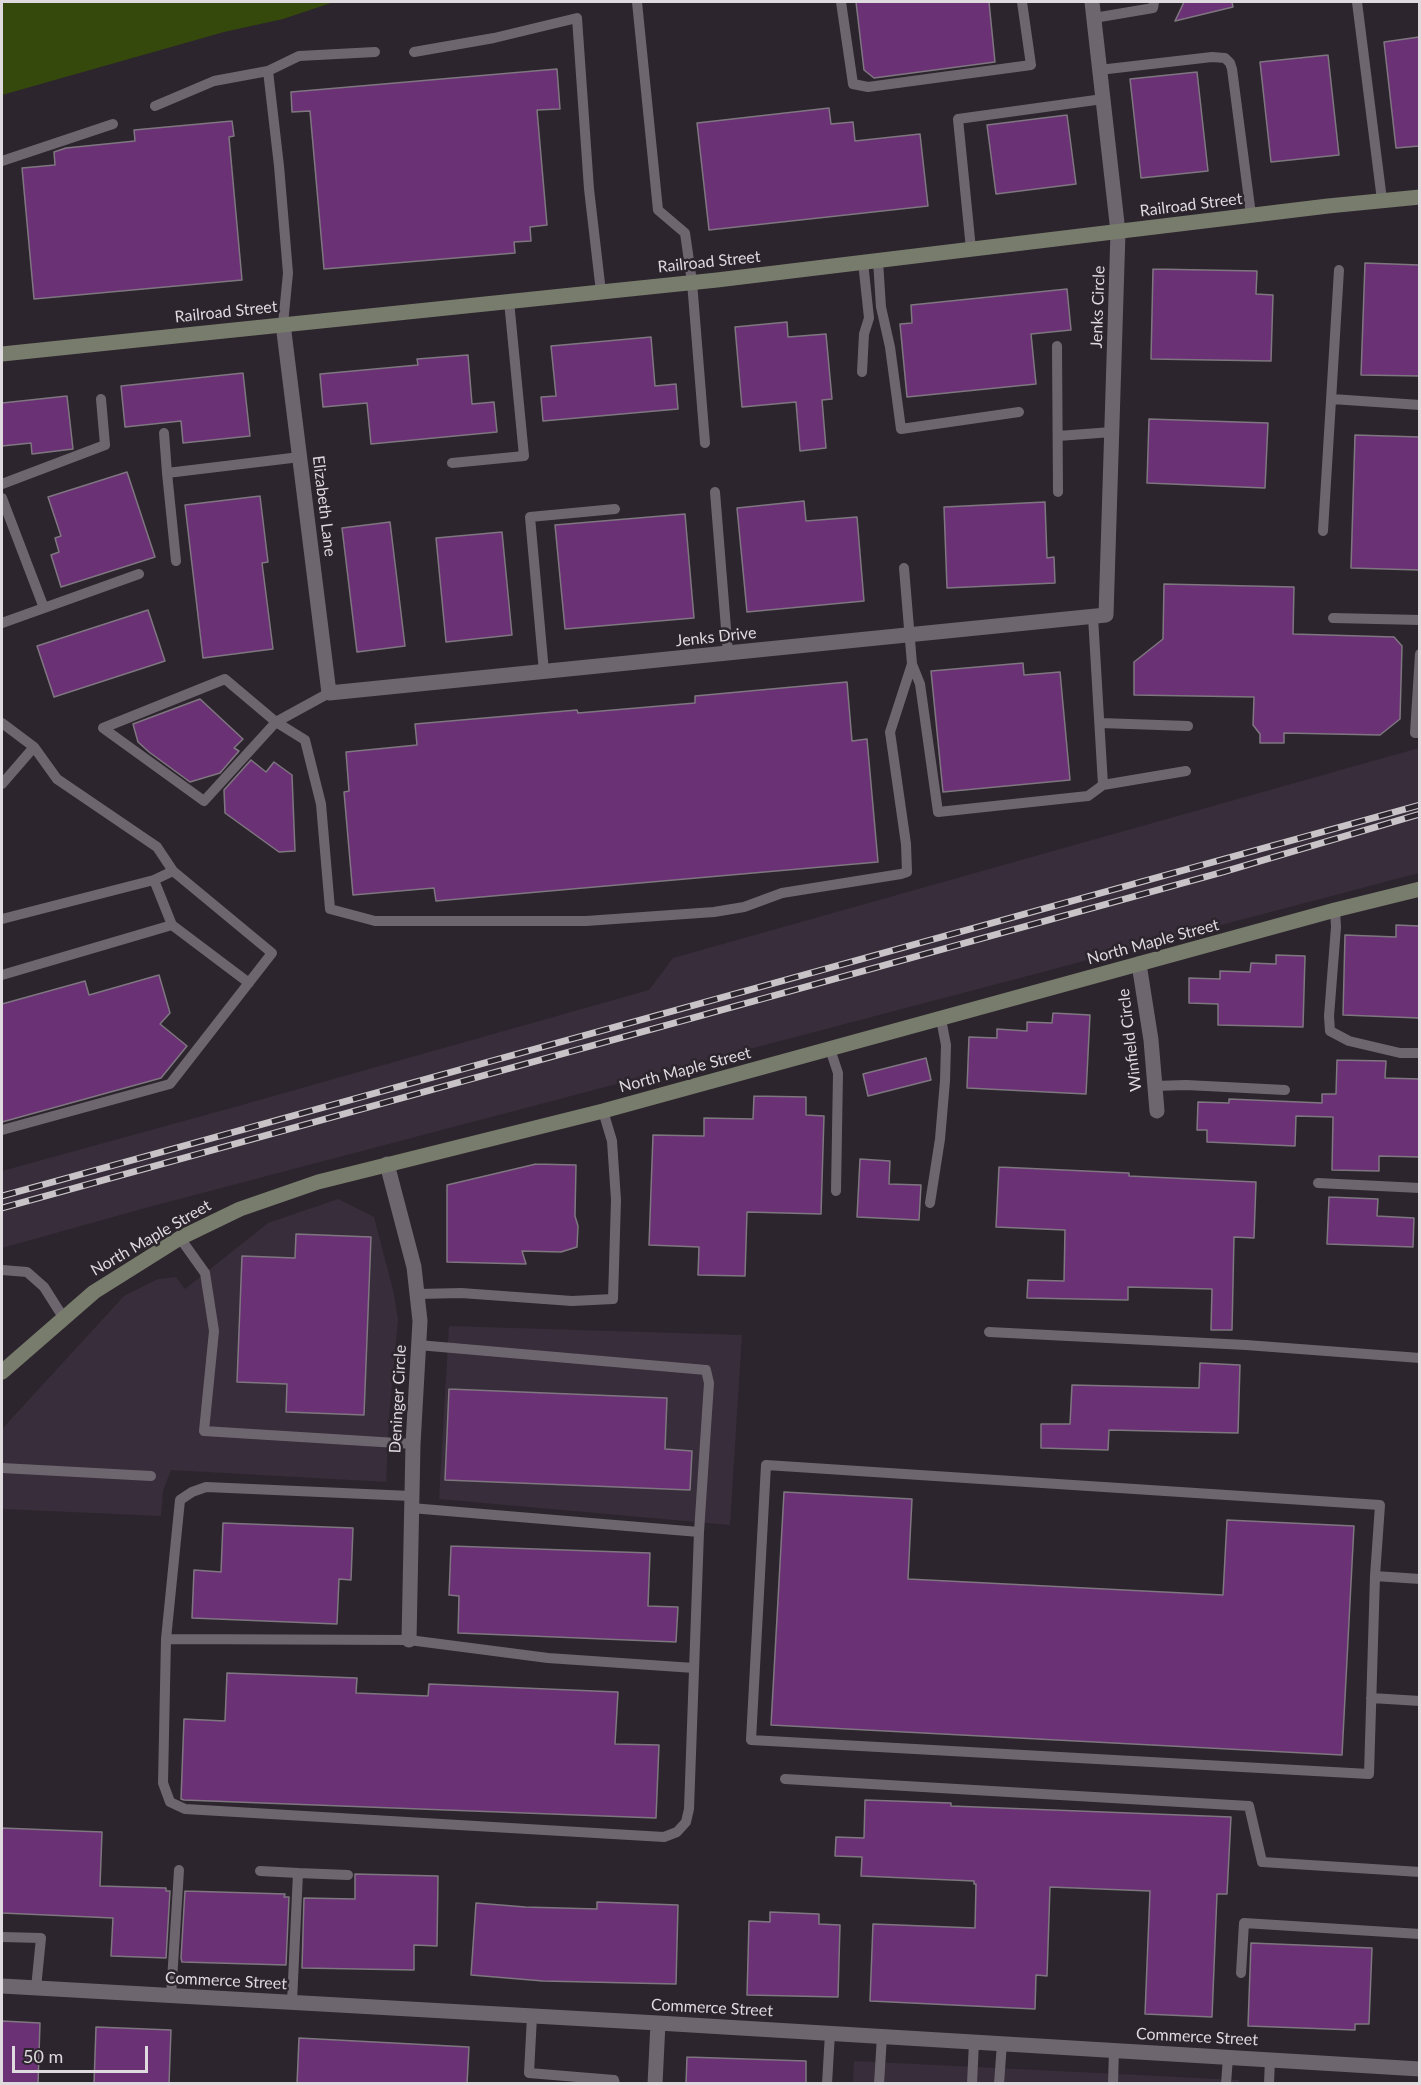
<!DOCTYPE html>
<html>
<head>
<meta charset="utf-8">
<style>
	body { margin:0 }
	#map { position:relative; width:1421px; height:2085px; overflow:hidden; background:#2c252d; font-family:Lato,sans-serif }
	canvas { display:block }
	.frame { position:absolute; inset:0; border:3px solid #dedade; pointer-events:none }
	.scale { position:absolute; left:12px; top:2046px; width:136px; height:27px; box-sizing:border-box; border:3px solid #dedade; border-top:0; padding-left:8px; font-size:18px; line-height:21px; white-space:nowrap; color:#dedade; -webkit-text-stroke:4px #2c252d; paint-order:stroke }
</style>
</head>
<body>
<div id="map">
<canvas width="1421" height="2085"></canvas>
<div class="frame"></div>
<div class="scale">50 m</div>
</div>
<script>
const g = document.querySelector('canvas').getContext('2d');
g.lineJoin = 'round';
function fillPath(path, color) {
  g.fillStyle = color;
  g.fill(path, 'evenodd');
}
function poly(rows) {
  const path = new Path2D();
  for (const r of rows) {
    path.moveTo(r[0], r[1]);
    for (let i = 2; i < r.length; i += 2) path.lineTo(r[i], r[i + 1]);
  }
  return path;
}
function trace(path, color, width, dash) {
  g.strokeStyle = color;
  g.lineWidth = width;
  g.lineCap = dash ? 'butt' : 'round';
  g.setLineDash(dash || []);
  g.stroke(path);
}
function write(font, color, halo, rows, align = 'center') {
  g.font = font + ' Lato,sans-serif';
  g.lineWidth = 5;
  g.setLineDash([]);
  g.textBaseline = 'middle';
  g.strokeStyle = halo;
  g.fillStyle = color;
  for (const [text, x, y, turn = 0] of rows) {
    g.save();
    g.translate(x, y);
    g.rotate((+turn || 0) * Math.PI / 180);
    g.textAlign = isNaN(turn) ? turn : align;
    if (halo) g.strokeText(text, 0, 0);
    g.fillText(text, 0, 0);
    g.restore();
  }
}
fillPath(poly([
	[1419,748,1419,873,149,1207,2,1248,2,1171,231,1108,649,990,673,958],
	[338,1199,374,1217,394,1294,398,1320,389,1417,386,1482,171,1470,163,1491,161,1516,2,1509,2,1429,124,1296,158,1279,176,1277,185,1289,268,1223],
	[449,1326,742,1335,730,1525,439,1499],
	[854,2061,1078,2072,1239,2080,1239,2084,853,2084]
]), '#382d3a');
fillPath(poly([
	[2,2,334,2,283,19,224,32,2,95]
]), '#34490b');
const building = poly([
	[856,2,989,2,995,62,874,78,864,70,856,2],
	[1184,2,1232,2,1233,7,1175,21,1184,2],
	[1419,37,1419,146,1396,148,1384,42,1419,37],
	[1328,55,1339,155,1271,162,1260,62,1328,55],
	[557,69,560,109,537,110,547,225,530,227,531,241,514,242,515,253,324,269,310,111,292,112,291,92,557,69],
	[1197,72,1208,171,1141,178,1130,79,1197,72],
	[829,108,831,124,853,122,855,141,920,134,928,206,709,230,697,123,829,108],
	[1067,115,1076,184,996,194,987,125,1067,115],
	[232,121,234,136,229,137,242,280,34,299,22,168,55,165,54,152,66,148,135,141,134,130,232,121],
	[1365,263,1419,265,1419,376,1361,375,1365,263],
	[1153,269,1257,271,1256,294,1273,295,1271,361,1151,359,1153,269],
	[1067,289,1071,330,1031,334,1036,384,907,397,900,324,912,323,911,305,1067,289],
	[787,322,788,337,826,334,832,399,822,400,826,448,800,451,796,402,742,407,735,327,787,322],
	[651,337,655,386,676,384,678,409,543,421,541,397,556,396,551,346,651,337],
	[468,355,472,404,494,402,497,432,371,444,367,403,323,407,320,374,418,365,417,359,468,355],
	[243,373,250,436,183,443,181,421,125,427,121,386,243,373],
	[67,396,73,449,32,454,31,443,2,446,2,403,67,396],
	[1149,419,1268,423,1265,488,1147,483,1149,419],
	[1355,435,1419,437,1419,570,1351,568,1355,435],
	[127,472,155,557,61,587,51,555,59,552,55,538,61,536,48,497,127,472],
	[260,496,268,562,262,563,273,649,203,658,185,505,260,496],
	[804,501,806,521,857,517,864,601,747,612,737,508,804,501],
	[1045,502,1047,558,1054,557,1055,583,947,588,944,507,1045,502],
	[685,514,694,618,565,629,555,525,685,514],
	[390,522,405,646,357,652,342,528,390,522],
	[502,532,512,635,446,642,436,538,502,532],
	[1164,584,1294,587,1293,634,1394,637,1402,646,1400,719,1380,735,1284,733,1284,743,1260,743,1260,734,1253,725,1254,697,1134,695,1134,662,1163,639,1164,584],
	[148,610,165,661,54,697,37,646,148,610],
	[1023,663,1024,675,1060,672,1070,780,943,792,931,671,1023,663],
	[847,682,852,741,867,739,878,862,436,901,434,888,353,895,344,792,349,791,346,752,417,745,415,724,577,710,578,713,695,703,695,696,847,682],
	[200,699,243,739,234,748,239,751,220,773,190,782,149,752,138,742,133,724,200,699],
	[251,760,266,772,274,762,292,775,295,851,279,852,225,813,224,790,251,760],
	[1396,925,1419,926,1419,1018,1343,1015,1345,935,1396,937,1396,925],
	[1276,955,1305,956,1303,1027,1218,1025,1218,1004,1189,1003,1189,978,1220,979,1220,971,1250,972,1251,963,1276,964,1276,955],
	[159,975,170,1013,160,1024,187,1046,161,1078,2,1122,2,1004,85,981,89,995,159,975],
	[1053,1013,1090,1015,1086,1094,967,1088,969,1037,997,1038,997,1029,1027,1031,1027,1022,1052,1023,1053,1013],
	[926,1058,931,1080,868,1096,863,1074,926,1058],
	[1337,1060,1386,1061,1385,1078,1419,1079,1419,1157,1379,1156,1379,1171,1332,1170,1333,1117,1296,1116,1295,1146,1207,1142,1207,1130,1197,1130,1198,1102,1229,1103,1229,1099,1322,1103,1322,1094,1336,1094,1337,1060],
	[754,1096,806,1097,806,1115,824,1116,821,1214,747,1212,745,1276,698,1275,699,1247,649,1245,653,1135,704,1136,704,1118,753,1119,754,1096],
	[860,1159,890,1161,889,1184,921,1185,919,1220,857,1217,860,1159],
	[536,1164,576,1165,575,1216,578,1226,577,1247,561,1252,522,1251,526,1264,447,1262,447,1185,536,1164],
	[999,1167,1129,1173,1129,1176,1256,1182,1254,1238,1234,1237,1232,1330,1211,1330,1212,1289,1128,1287,1128,1300,1027,1298,1028,1280,1064,1281,1065,1230,996,1227,999,1167],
	[1329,1197,1378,1199,1377,1216,1414,1218,1413,1247,1327,1244,1329,1197],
	[296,1234,371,1237,364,1415,286,1412,287,1384,237,1382,242,1256,295,1258,296,1234],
	[1200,1363,1240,1365,1238,1433,1109,1430,1108,1450,1041,1448,1041,1424,1070,1424,1072,1385,1199,1388,1200,1363],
	[449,1389,667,1398,665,1449,692,1451,690,1490,445,1480,449,1389],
	[784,1492,912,1499,908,1579,1223,1595,1227,1520,1354,1526,1342,1755,771,1725,784,1492],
	[223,1523,353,1528,351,1580,339,1579,337,1624,192,1618,194,1570,221,1572,223,1523],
	[451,1546,650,1553,648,1606,678,1607,676,1642,458,1633,459,1596,449,1595,451,1546],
	[227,1673,357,1678,356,1693,428,1696,429,1684,618,1692,615,1744,659,1745,656,1818,184,1800,181,1799,184,1719,225,1721,227,1673],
	[865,1800,951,1803,951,1806,1231,1817,1227,1894,1217,1894,1212,2017,1145,2014,1150,1891,1050,1887,1047,1976,1036,1975,1035,2009,870,2001,873,1924,975,1928,976,1884,974,1884,974,1881,861,1876,862,1857,835,1856,836,1837,864,1838,865,1800],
	[2,1828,102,1832,100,1886,166,1888,166,1891,170,1891,166,1958,111,1956,113,1918,2,1913,2,1828],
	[355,1874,438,1876,437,1946,414,1945,414,1970,302,1968,304,1898,355,1899,355,1874],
	[185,1891,285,1894,284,1897,289,1897,286,1965,182,1962,181,1958,185,1891],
	[597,1902,678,1905,676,1984,543,1981,471,1975,476,1903,525,1907,597,1909,597,1902],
	[770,1912,819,1914,819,1924,840,1925,838,1997,747,1995,749,1921,770,1922,770,1912],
	[1251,1943,1372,1948,1369,2024,1355,2024,1355,2030,1248,2026,1251,1943],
	[2,2021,40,2023,38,2084,2,2084,2,2021],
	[96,2027,171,2030,169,2084,94,2084,96,2027],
	[299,2038,469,2047,467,2084,297,2084,299,2038],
	[687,2057,806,2061,806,2084,686,2084,687,2057]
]);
fillPath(building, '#6b3175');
trace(building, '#7f7780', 1.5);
trace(poly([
	[637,2,658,210,685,233,692,282,705,443],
	[841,2,853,84,868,87,1031,65,1022,2],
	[1357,2,1382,200],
	[1094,18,1153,8,1154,2],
	[414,52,494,38,577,18,589,189,601,292],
	[1099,70,1212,57,1225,58,1230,63,1232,69,1251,215],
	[268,71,299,56,375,52],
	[155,106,214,81,268,71,279,166,288,273,283,324],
	[2,161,113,124],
	[971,249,958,119,1103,99],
	[878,261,881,307,890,347,901,429,1019,412],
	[1057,346,1058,492],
	[862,372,864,334,869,318,863,262],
	[1332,399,1420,405],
	[164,433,167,473],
	[1058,436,1112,432],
	[452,463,524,456,509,301],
	[2,484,105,445,101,399],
	[715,492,728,653],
	[2,498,44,608,2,623],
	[1323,531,1339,270],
	[176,561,167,473,300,457],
	[44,608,139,574],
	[1093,617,1103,785,1186,771],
	[1333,618,1420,620],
	[1420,654,1415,733,1420,733],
	[912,664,920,684,938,812,1088,796,1103,785],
	[544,672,530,517,615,509],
	[329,693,276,722,225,679,103,728,204,801,276,722,305,740,321,804,330,909,375,921,586,921,714,912,744,907,782,893,901,874,907,872,906,844,890,732,912,664,904,568],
	[2,723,34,747,2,784],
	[1100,723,1188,726],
	[34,747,57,779,157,847,173,871],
	[154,880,172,925],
	[1335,910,1336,927,1329,1016,1330,1031,1349,1041,1400,1053,1420,1053],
	[2,919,154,880,173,871,272,953,170,1084,2,1130],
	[2,975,172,925,249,983],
	[830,1049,838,1073,836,1191],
	[1154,1086,1186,1085,1285,1090],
	[1318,1183,1420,1188],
	[930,1203,940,1139,945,1081,946,1045,941,1019],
	[180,1238,205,1273,214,1331,204,1431,413,1444],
	[2,1270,27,1272,44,1287,63,1317],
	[418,1294,461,1293,572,1301,613,1299,616,1200,612,1141,603,1111],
	[989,1332,1246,1345,1420,1358],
	[766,1465,1380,1505,1375,1576,1369,1774,751,1740,766,1465],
	[2,1468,151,1476],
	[411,1496,206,1487,192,1492,180,1500,166,1639,163,1783,170,1802,185,1809,664,1837,677,1832,686,1822,689,1809,699,1532],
	[411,1508,699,1532,709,1383,706,1370,418,1345],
	[1375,1576,1420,1579],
	[166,1639,409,1640,548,1658,694,1668],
	[1371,1698,1420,1701],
	[785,1779,1249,1806,1262,1862,1420,1872],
	[260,1871,298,1873],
	[2,1937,41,1938,36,1988],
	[1241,1973,1244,1923,1420,1934],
	[171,1996,179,1870],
	[292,2002,298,1873,348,1875],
	[532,2016,529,2073,614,2080,615,2084],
	[827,2084,830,2033],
	[879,2084,882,2036],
	[972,2084,974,2042],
	[999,2084,1002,2043],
	[1113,2084,1114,2050],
	[1226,2084,1228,2057],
	[1269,2084,1270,2059]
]), '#6e666f', 10);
trace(poly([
	[283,324,329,693,1106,615,1118,232,1092,2],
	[1139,964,1151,1040,1157,1111],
	[387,1164,414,1267,420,1321,413,1444,409,1640],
	[2,1986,658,2023,1420,2069],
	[655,2084,658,2023]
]), '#6e666f', 15);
trace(poly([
	[2,354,717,280,1328,206,1420,197],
	[2,1372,94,1292,180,1238,240,1209,318,1182,603,1111,1335,910,1420,889]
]), '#787c6c', 15);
const rail = poly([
	[2,1196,1420,805],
	[2,1208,1223,872,1420,814]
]);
trace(rail, '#c7c3c7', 7);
trace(rail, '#2c252d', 4.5, [14]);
write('16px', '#dedade', '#2c252d', [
	["Railroad Street",1191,205,-7],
	["Railroad Street",709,262,-6],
	["Jenks Circle",1098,307,-88],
	["Railroad Street",226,312,-6],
	["Elizabeth Lane",324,506,83],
	["Jenks Drive",716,637,-6],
	["North Maple Street",1153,942,-15],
	["Winfield Circle",1130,1040,-97],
	["North Maple Street",685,1070,-15],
	["North Maple Street",151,1238,-30],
	["Deninger Circle",398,1399,-87],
	["Commerce Street",226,1981,3],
	["Commerce Street",712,2008,3],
	["Commerce Street",1197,2037,3]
]);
</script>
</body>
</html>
